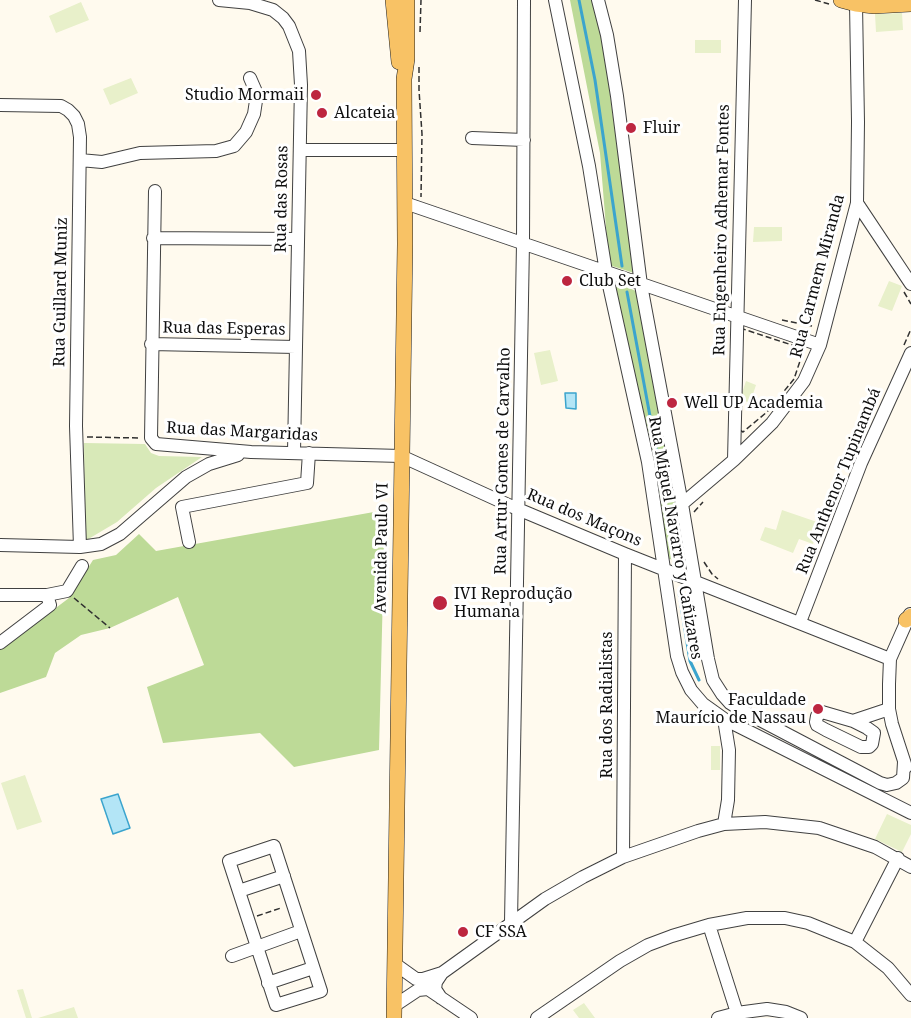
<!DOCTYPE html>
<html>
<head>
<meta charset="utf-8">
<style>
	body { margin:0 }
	canvas { display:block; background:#fffaee }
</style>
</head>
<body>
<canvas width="911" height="1018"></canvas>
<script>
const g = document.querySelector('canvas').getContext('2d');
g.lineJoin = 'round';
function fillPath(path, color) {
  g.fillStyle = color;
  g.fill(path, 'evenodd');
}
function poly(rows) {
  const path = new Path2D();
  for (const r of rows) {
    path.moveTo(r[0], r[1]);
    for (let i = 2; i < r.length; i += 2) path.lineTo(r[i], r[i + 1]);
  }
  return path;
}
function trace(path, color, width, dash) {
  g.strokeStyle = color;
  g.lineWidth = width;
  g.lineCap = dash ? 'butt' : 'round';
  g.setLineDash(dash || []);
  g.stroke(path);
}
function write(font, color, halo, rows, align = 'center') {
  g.font = font + ' "Noto Serif",serif';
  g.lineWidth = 6;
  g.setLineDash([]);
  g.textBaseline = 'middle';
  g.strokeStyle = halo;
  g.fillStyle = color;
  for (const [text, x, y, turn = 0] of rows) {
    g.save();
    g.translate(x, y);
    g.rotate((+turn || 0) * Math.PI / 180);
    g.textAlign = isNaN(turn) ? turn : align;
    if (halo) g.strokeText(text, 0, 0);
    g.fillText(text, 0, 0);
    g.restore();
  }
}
fillPath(poly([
	[84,443,145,444,151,453,159,456,202,457,156,488,117,522,85,541]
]), '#d8e9b8');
fillPath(poly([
	[570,0,592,0,601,28,634,273,609,265,600,153],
	[622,285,638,292,688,557,680,561,669,559,651,442,613,288],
	[385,510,379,750,294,767,260,733,163,743,147,687,204,665,178,597,110,628,81,635,55,653,46,677,0,693,0,650,69,598,93,560,116,555,139,534,156,551]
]), '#bdda97');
fillPath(poly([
	[81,2,89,20,56,33,49,16],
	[902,13,903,30,876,32,875,14],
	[695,40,721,40,721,53,695,53],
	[131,78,138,93,110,105,103,89],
	[754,227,782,227,782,241,753,242],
	[889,281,902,286,892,311,878,306],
	[550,350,558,381,541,385,534,353],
	[746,381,756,385,750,403,740,399],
	[782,510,820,523,813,544,799,539,793,553,760,540,765,527,776,530],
	[711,746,720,746,720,770,711,770],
	[25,775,42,822,17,830,1,783],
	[887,814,911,825,911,834,902,852,875,839],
	[23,989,32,1018,26,1018,17,990],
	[584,1003,595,1018,579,1018,573,1010],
	[74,1007,78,1018,38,1018]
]), '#e8f0ca');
const water = poly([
	[565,393,576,393,576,409,566,408,565,393],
	[118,794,130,828,113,834,101,799,118,794]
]);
fillPath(water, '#b3e5f6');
trace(water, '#3ba4cd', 1.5);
trace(poly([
	[579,0,595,80,622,266],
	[627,292,665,497],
	[679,593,690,661,699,680]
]), '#3ba4cd', 3);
const minor = poly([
	[219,0,250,3,273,10,283,18,289,26,299,51,301,85,294,452],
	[555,0,589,166,606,272,648,462,677,656,682,672,691,690,703,704,724,719,911,813],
	[598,0,607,35,617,96,641,285,682,504,708,659,713,680,722,694,730,703,741,710,880,783,887,785,896,783,903,778,904,762],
	[0,105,61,106,68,110,74,116,78,124,80,137,76,426,80,547],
	[472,138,524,140],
	[300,150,405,150],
	[80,160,102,162,140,153,216,151,234,146,246,132,254,114,257,94,250,78],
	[155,191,151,438,156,444,251,452,401,456,513,507,625,554,890,659],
	[405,203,820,345],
	[857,203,911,284],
	[153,238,297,239],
	[151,344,296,347],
	[734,460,745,0],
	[682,504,734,460,772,423,804,381,820,345,857,203,858,122,856,4],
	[189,542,182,507,307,483,309,453],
	[0,545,80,547,101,544,120,534,186,477,209,464,238,455],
	[0,595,47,595,67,591,82,566],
	[800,622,861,463,911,353],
	[0,643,50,605,47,595],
	[724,719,729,750,728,800,724,824],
	[853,721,867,728,874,733,872,744,869,747,861,747,826,730,817,725,816,722,817,716,822,712,853,721,889,709],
	[906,767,892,724,889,709,889,684,890,659,910,614],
	[274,846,321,991,276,1005,229,861,274,846],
	[623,857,625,554],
	[239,891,284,876],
	[511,922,523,243,524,0],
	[709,925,737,1013],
	[855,942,898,858],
	[232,956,301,931],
	[395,964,416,979,423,979,442,973],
	[268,983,313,968],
	[441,998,435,989,436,982,442,973,545,899,583,877,623,857,698,831,724,824,765,822,819,828,875,847,911,867],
	[394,1006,418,990,428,989,471,1018],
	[537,1018,620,961,648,945,672,936,709,925,747,918,785,918,808,923,855,942,888,968,911,995],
	[718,1018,737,1013,767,1009,786,1012,801,1018]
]);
const major = poly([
	[393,0,399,62],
	[841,0,856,4,874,6,911,4],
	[906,620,911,616],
	[394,1018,405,244,404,79,407,59,407,0]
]);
trace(minor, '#414141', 14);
trace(major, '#1f1f1f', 16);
trace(poly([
	[815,0,829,4],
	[420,32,421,0],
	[419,67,419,90,422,134,421,197],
	[904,292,911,304],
	[782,320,812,326],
	[740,328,804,349,794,379,767,412,743,432,738,429,740,328],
	[904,345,911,329],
	[87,437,139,438],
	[694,512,703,502],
	[704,562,712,574,718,579],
	[74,598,110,628],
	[257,916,281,908]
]), '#303030', 1.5, [6, 3]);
trace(minor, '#fff', 12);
trace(major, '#f8c265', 15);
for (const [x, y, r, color] of [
	[316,95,6,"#bd2640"],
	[322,113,6,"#bd2640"],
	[631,128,6,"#bd2640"],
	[567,281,6,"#bd2640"],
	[672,403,6,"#bd2640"],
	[440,603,8,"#bd2640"],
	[818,709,6,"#bd2640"],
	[463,932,6,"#bd2640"]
]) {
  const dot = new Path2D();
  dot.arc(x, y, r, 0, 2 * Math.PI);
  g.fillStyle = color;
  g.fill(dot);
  trace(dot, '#fff', 2);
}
write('16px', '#0e0e0e', '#fff', [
	["Studio Mormaii",304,95,"right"],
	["Alcateia",334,113],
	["Fluir",643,128],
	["Club Set",579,281],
	["Well UP Academia",684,403],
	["IVI Reprodução",454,594],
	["Humana",454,612],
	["Faculdade",806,700,"right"],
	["Maurício de Nassau",806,718,"right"],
	["CF SSA",475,932]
], 'left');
write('16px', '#0e0e0e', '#fff', [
	["Rua das Rosas",282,199,-89],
	["Rua Engenheiro Adhemar Fontes",722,230,-89],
	["Rua Carmem Miranda",818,276,-75],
	["Rua Guillard Muniz",61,292,-89],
	["Rua das Esperas",224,329,1],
	["Rua das Margaridas",242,432,3],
	["Rua Artur Gomes de Carvalho",503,461,-89],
	["Rua Anthenor Tupinambá",839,481,-68],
	["Rua dos Maçons",584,518,23],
	["Rua Miguel Navarro y Cañizares",675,538,80],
	["Avenida Paulo VI",382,548,-89],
	["Rua dos Radialistas",607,705,-90]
]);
</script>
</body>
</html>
